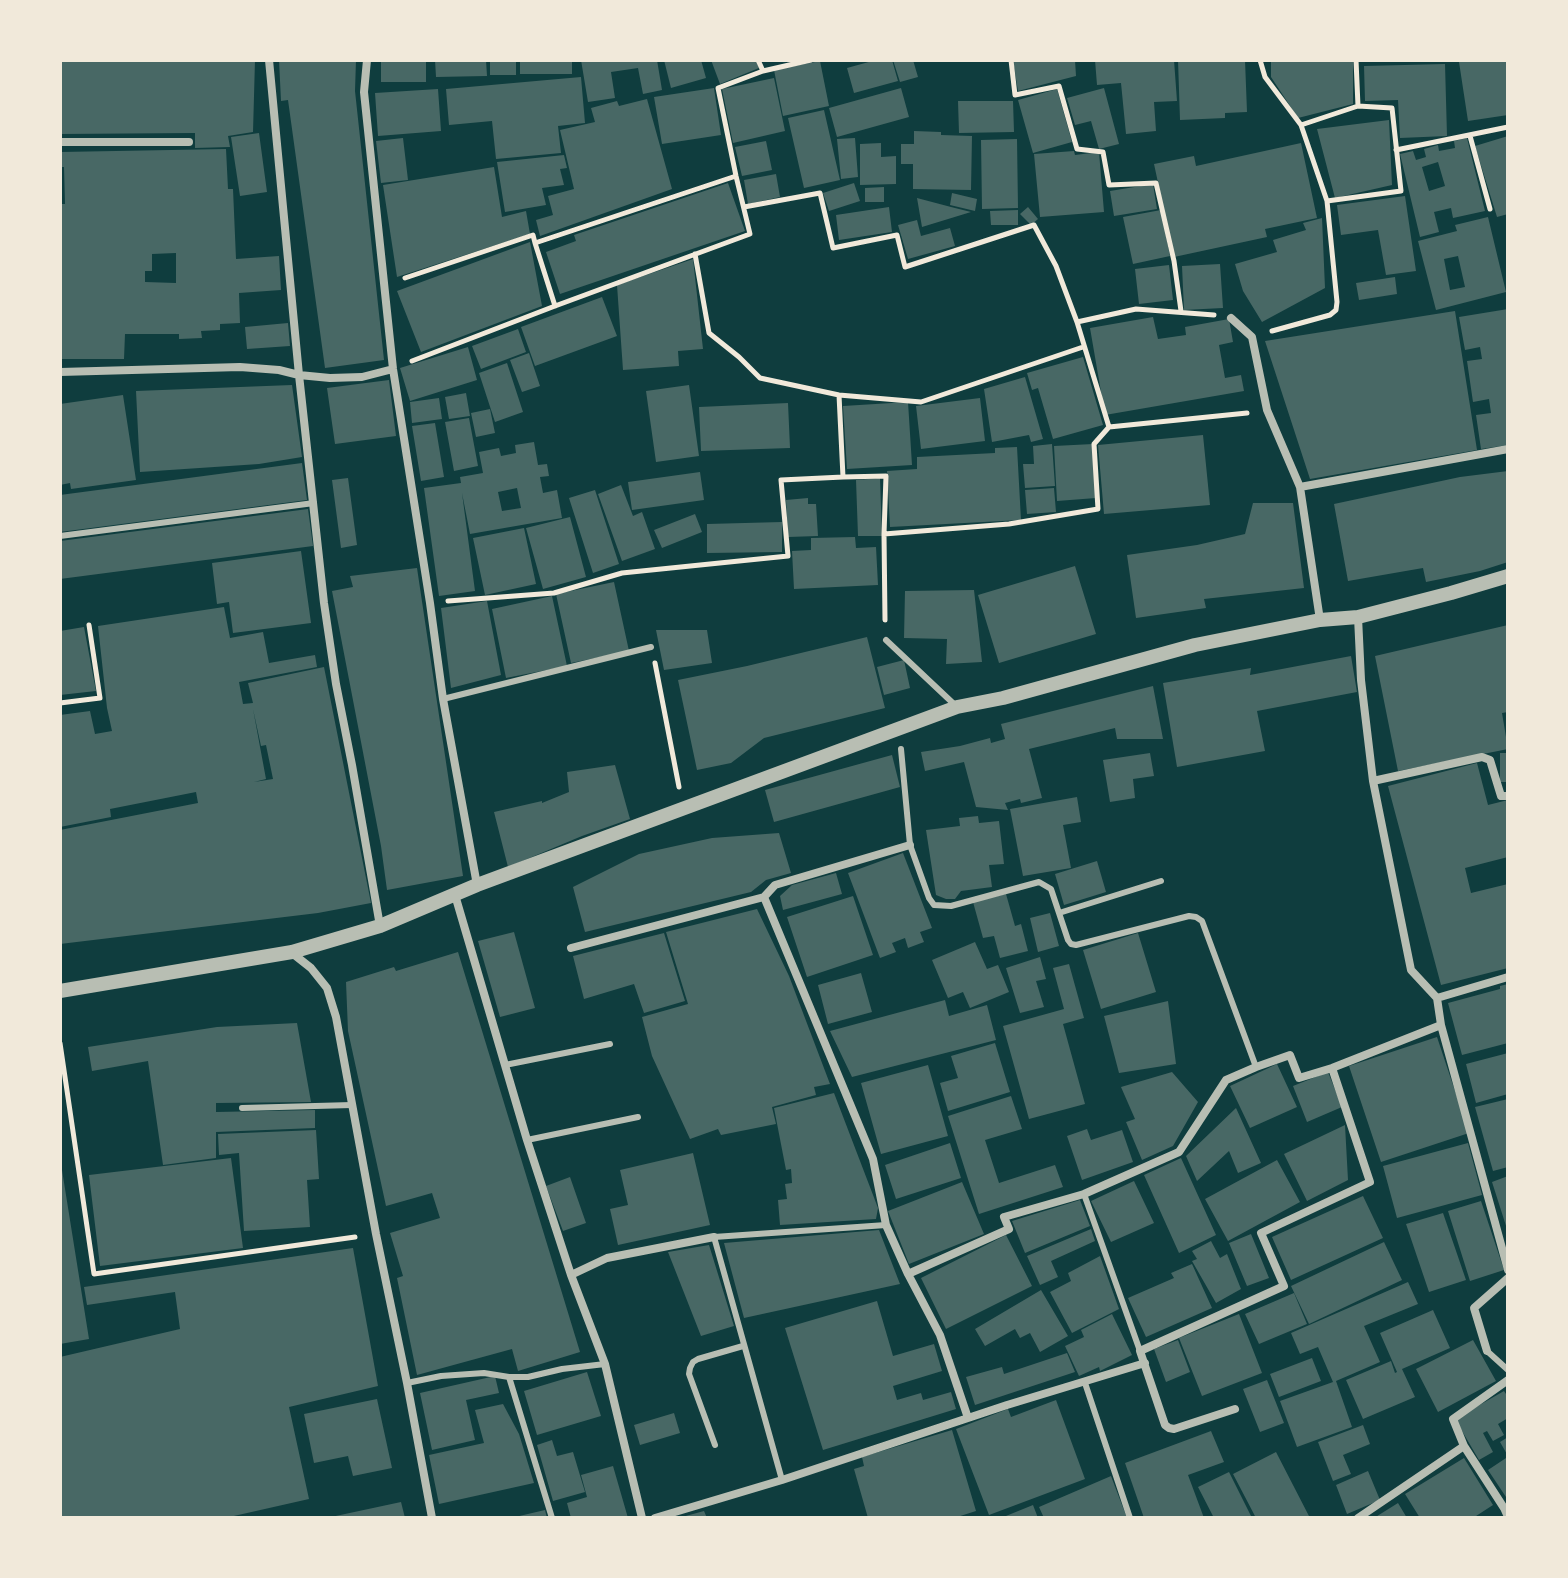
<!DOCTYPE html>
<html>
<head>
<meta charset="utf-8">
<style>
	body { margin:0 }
	#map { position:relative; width:1568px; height:1578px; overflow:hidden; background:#0f3d3e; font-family:"Exo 2",sans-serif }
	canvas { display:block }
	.frame { position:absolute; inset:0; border:62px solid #f1e9da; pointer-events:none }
</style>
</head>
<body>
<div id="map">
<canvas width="1568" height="1578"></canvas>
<div class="frame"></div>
</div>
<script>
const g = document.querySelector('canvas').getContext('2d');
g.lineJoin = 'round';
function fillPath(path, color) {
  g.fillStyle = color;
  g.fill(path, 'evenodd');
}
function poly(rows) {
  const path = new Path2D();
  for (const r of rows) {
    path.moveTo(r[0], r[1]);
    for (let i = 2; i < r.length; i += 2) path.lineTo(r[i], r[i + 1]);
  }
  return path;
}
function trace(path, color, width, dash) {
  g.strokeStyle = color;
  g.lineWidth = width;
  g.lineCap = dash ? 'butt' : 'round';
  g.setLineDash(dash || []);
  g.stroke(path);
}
fillPath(poly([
	[60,60,255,60,253,132,228,136,230,147,195,148,195,133,60,134],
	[279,60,356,60,355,91,384,360,325,368,288,100,281,101],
	[381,60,426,60,426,82,381,82],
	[435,60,486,60,487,76,436,77],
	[490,60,516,60,516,75,490,75],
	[520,60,572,60,572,74,520,74],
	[581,60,657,60,662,90,643,94,638,68,611,72,615,98,588,102],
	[664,60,701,60,706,78,671,88],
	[711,60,756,60,759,68,720,84],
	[876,60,892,60,898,81,854,93,847,68],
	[893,60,913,60,918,77,900,82],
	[1013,60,1075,60,1076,76,1018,91],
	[1095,60,1174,60,1177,101,1154,102,1156,131,1126,134,1121,83,1097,85],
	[1178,60,1245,60,1247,112,1225,113,1225,118,1180,120],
	[1271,60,1353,60,1353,104,1298,118,1271,77],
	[1475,60,1508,60,1508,115,1468,121,1459,62],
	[820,61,829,106,783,116,774,70],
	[1445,64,1447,136,1400,138,1398,100,1365,101,1364,66],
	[581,77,585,123,558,126,561,153,496,159,492,121,449,125,446,89],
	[774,78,785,131,733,143,722,89],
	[714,88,721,135,662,144,654,97],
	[901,88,909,117,837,137,829,108],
	[1104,88,1119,144,1099,149,1091,121,1075,125,1067,98],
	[438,89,441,131,378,136,375,93],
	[1057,89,1072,142,1033,153,1018,100],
	[647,99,672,189,540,236,536,220,553,215,548,196,574,189,560,130,595,122,591,108,617,101,619,106],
	[958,101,1013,101,1014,132,959,133],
	[824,110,840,180,804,188,788,118],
	[1389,120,1392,185,1335,198,1317,129],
	[914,131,941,132,941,135,972,136,971,190,913,189,913,164,901,164,901,144,914,144],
	[259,133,267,192,240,196,231,137],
	[1508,136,1508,214,1497,217,1475,146],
	[403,138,408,180,381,183,376,141],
	[855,138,858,177,841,179,837,139],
	[1467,138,1485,211,1453,218,1451,208,1434,212,1439,232,1420,237,1400,154,1413,151,1416,160,1426,157,1424,149,1438,145,1439,151,1455,148,1454,141],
	[1438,162,1445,186,1429,191,1422,167],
	[1017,139,1018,208,982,209,981,140],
	[766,141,772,170,742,176,735,147],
	[881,143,881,157,896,156,896,184,860,185,860,144],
	[1301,143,1317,218,1265,229,1267,237,1174,257,1154,164,1194,156,1196,166],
	[226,149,228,189,233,189,236,259,279,256,281,290,239,293,240,323,220,324,220,330,201,331,202,338,179,339,179,334,125,334,124,359,60,359,60,204,65,204,64,167,60,167,60,152],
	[176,253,176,283,145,282,145,271,152,271,152,254],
	[1074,151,1075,155,1099,152,1104,212,1040,217,1034,154],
	[564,155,567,168,560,169,564,185,542,188,546,205,505,212,497,162],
	[494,167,502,217,526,211,530,234,397,277,383,185],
	[776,174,780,197,748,204,744,180],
	[728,183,745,231,560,294,546,252,576,241,574,235],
	[854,183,860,201,829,211,823,193],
	[1153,184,1157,209,1114,216,1110,191],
	[884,187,884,202,865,202,865,188],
	[952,193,977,199,975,211,950,205],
	[1405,196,1416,271,1386,275,1378,230,1341,235,1337,205],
	[917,198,951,207,971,212,922,227],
	[889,207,892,232,839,240,836,215],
	[1028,207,1038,219,1031,225,1020,214],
	[1018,210,1018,225,991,225,990,211],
	[1161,210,1170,256,1133,264,1123,217],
	[1488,217,1506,292,1436,310,1418,241,1457,231,1455,225],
	[1458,256,1465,287,1450,290,1444,259],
	[1322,218,1325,288,1262,322,1243,291,1235,264,1277,252,1273,240,1306,230,1303,223],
	[917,220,921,236,950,228,955,246,908,259,898,225],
	[530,242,542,306,421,352,397,291],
	[693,259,703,349,678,351,679,366,623,370,617,285],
	[1220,264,1223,308,1184,310,1182,266],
	[1169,265,1173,300,1139,304,1135,269],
	[1395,277,1397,294,1359,300,1356,283],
	[602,297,617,336,535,366,521,327],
	[1508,309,1508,445,1481,449,1476,415,1491,413,1489,399,1473,402,1467,361,1482,359,1480,347,1465,350,1459,317],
	[1455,311,1477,450,1310,479,1265,341],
	[1153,317,1158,339,1186,335,1185,327,1229,319,1233,342,1219,345,1225,378,1241,375,1244,391,1105,415,1090,328],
	[288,323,290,346,247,349,245,327],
	[518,329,526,352,481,369,472,346],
	[468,347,477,380,410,401,400,368],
	[529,353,540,386,522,392,510,360],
	[1083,357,1103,425,1053,439,1038,388,1032,390,1027,373],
	[507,363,523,412,495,422,479,373],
	[1025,377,1043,439,1031,442,1029,435,992,442,984,389],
	[389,380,396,436,335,444,327,388],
	[292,385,302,457,259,464,140,472,136,391],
	[689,385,699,456,656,462,646,391],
	[466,393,470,416,449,419,445,397],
	[123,395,136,480,71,489,70,483,60,485,60,404],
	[439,398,442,419,412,423,410,402],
	[980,398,985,441,921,449,916,406],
	[908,402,912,465,847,469,843,406],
	[788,403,790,448,701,451,699,407],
	[490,409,495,433,476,437,471,413],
	[469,418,478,466,454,471,445,422],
	[435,423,444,477,421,481,412,426],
	[1203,435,1210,505,1104,514,1098,445],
	[534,442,538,465,547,464,549,476,540,477,543,493,557,490,562,518,470,534,462,493,475,591,439,596,424,488,461,483,460,477,483,473,479,452,499,448,501,456,516,453,515,445],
	[517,488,521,508,502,511,498,492],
	[1052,444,1055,486,1025,488,1023,464,1034,464,1033,446],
	[1093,444,1096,498,1057,501,1054,446],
	[1017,447,1021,520,890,527,887,471,917,469,917,457,995,453,995,448],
	[302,463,307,500,60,532,60,495],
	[1508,471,1508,562,1480,571,1426,582,1423,568,1348,581,1334,504,1460,477],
	[700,472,704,500,632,510,628,482],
	[348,478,357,545,341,548,332,480],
	[880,478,882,536,858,536,856,480],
	[621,485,633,516,642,512,655,549,622,561,598,494],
	[1054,488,1056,512,1027,514,1025,490],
	[595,490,619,564,593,573,569,498],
	[808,498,808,504,816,504,818,536,788,537,786,500],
	[1253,503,1293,503,1304,588,1204,599,1206,608,1136,618,1127,555,1197,545,1245,534],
	[308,509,313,546,60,579,60,541],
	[695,514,702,532,662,548,654,530],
	[570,517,586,577,543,589,526,528],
	[782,522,782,552,707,553,707,524],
	[524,528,536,584,485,595,473,538],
	[855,537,856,548,876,547,878,585,794,589,792,551,811,550,811,538],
	[301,551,311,623,233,633,229,602,217,604,212,563],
	[1075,566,1096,634,999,663,978,595],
	[417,568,463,876,387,890,381,846,332,591,353,587,350,576],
	[614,582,629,651,571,663,556,594],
	[974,590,982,662,946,664,947,639,904,638,905,591],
	[552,596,567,666,506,678,492,609],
	[487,601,501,675,451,688,441,608],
	[224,607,230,638,263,632,269,663,315,655,317,667,239,682,243,704,253,703,248,683,324,667,371,903,318,913,60,944,60,830,198,803,196,792,110,809,111,817,60,827,60,715,90,711,95,734,112,731,107,708,98,626],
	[253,709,261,746,266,745,273,779,254,782,266,779],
	[1508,625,1508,712,1502,713,1508,749,1398,771,1375,656],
	[84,627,96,691,60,695,60,631],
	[656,630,707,630,712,663,664,670],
	[867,637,885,708,764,738,731,763,697,770,678,680,747,666],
	[1351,656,1357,692,1257,711,1265,751,1177,767,1163,683,1251,668,1250,675],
	[904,660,910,688,884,695,877,667],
	[1153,686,1163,739,1117,739,1115,728,1029,749,1042,798,1021,803,1020,799,1005,803,1008,810,976,807,964,762,925,771,921,752,960,746,990,738,991,743,1005,739,1001,724],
	[1150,753,1154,776,1133,779,1135,798,1110,802,1103,760],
	[1500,753,1508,753,1508,782,1500,782],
	[892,755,900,787,774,822,765,790],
	[1477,763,1488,805,1508,800,1508,857,1465,868,1471,893,1508,884,1508,968,1441,985,1388,786],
	[615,765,630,819,582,836,508,867,494,812,542,801,542,803,569,792,567,772],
	[1077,797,1081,822,1063,825,1071,868,1023,876,1010,809],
	[978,816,979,823,999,821,1004,864,989,865,992,887,961,891,955,899,946,899,936,895,926,830,960,826,959,818],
	[779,833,791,873,766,880,751,892,585,932,573,887,639,854,712,838],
	[903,853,932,928,920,932,924,942,908,948,905,938,892,943,896,952,880,958,848,873],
	[1097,861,1106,892,1064,905,1055,874],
	[836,873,842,894,783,910,780,896,792,885],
	[1006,894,1015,926,1021,924,1028,951,1000,958,994,936,983,938,973,902],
	[853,896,873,955,807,977,787,917],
	[757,909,789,976,830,1084,814,1087,816,1095,772,1107,776,1124,721,1135,718,1129,690,1139,652,1056,642,1017,688,1004,666,932],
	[1050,913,1059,946,1038,952,1030,918],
	[514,932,535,1008,500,1017,478,941],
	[664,933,685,1001,644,1013,634,984,584,999,573,956],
	[1138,933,1156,992,1101,1009,1083,950],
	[975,942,987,969,998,965,1009,992,970,1008,963,992,948,998,932,960],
	[458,952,580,1352,518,1371,512,1349,417,1375,397,1278,403,1276,390,1233,440,1218,432,1193,386,1206,348,1031,346,982,394,967,396,971],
	[1040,957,1046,979,1036,981,1044,1007,1020,1013,1006,968],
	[1069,964,1084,1018,1063,1024,1085,1104,1029,1119,1003,1026,1064,1009,1053,968],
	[861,973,872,1012,828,1024,818,985],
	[1508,984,1508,1043,1462,1055,1448,1003,1500,989,1500,986],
	[945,1000,949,1016,987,1005,996,1040,852,1077,830,1031],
	[1168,1001,1176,1064,1119,1073,1104,1016],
	[297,1023,311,1102,216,1103,216,1112,315,1110,315,1128,216,1132,216,1158,163,1165,148,1061,92,1071,88,1047,217,1027],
	[1437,1037,1469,1133,1381,1162,1349,1066],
	[995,1043,1010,1092,948,1111,940,1083,958,1078,951,1056],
	[1508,1053,1508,1094,1476,1103,1466,1064],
	[1277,1064,1297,1107,1250,1128,1230,1086],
	[928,1065,948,1136,881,1154,861,1083],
	[1172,1072,1198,1102,1173,1146,1142,1160,1126,1122,1135,1119,1121,1087],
	[1328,1072,1342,1107,1307,1122,1293,1086],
	[834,1093,878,1208,876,1219,780,1225,778,1200,787,1199,785,1184,792,1183,791,1169,786,1170,774,1108],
	[1011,1096,1022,1129,985,1140,999,1183,1055,1165,1063,1187,979,1214,948,1116],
	[1508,1099,1508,1167,1493,1171,1475,1107],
	[1236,1108,1261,1163,1238,1173,1229,1151,1197,1181,1186,1156],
	[1345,1125,1348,1180,1307,1201,1284,1154],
	[1087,1129,1091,1140,1122,1130,1133,1162,1082,1180,1067,1136],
	[316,1130,319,1179,307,1180,310,1227,244,1231,239,1153,219,1155,218,1134],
	[950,1143,961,1178,896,1199,885,1165],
	[1468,1143,1482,1195,1397,1218,1383,1166],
	[693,1153,710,1225,618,1245,610,1209,628,1205,620,1170],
	[231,1158,243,1248,100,1266,89,1175],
	[1181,1158,1216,1235,1179,1253,1144,1175],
	[1277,1160,1300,1202,1228,1241,1205,1199],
	[60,1170,62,1170,89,1339,60,1344],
	[1508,1176,1508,1229,1507,1229,1492,1182],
	[570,1177,586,1223,563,1231,546,1186],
	[1134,1181,1154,1223,1111,1242,1091,1201],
	[962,1182,984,1234,909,1264,888,1211],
	[1363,1196,1383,1238,1291,1280,1272,1237],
	[1080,1200,1090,1226,1025,1253,1012,1221],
	[1481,1201,1504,1270,1470,1281,1448,1211],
	[1443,1213,1466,1280,1429,1292,1406,1224],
	[1091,1229,1095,1241,1051,1261,1058,1277,1040,1285,1027,1256],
	[879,1230,900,1284,744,1318,724,1243],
	[1251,1234,1269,1278,1247,1286,1229,1243],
	[1006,1235,1032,1286,946,1329,921,1278],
	[1211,1241,1220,1258,1227,1254,1241,1289,1216,1303,1192,1261,1197,1259,1192,1251],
	[1384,1242,1402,1280,1309,1324,1291,1286],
	[709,1245,734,1326,701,1336,668,1252],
	[353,1248,378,1386,289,1407,309,1499,225,1518,60,1518,60,1357,180,1329,175,1292,87,1305,84,1287],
	[1100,1256,1119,1309,1072,1333,1050,1292,1071,1281,1068,1273],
	[1192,1264,1212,1308,1146,1337,1128,1298,1174,1278,1171,1273],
	[1408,1282,1418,1304,1364,1326,1380,1362,1336,1381,1352,1427,1297,1447,1280,1401,1333,1382,1318,1347,1300,1354,1291,1333],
	[1041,1290,1068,1336,1040,1352,1030,1333,1020,1338,1015,1329,985,1346,975,1329],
	[1294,1293,1307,1324,1259,1344,1245,1314],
	[877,1301,893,1356,934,1344,942,1371,893,1386,897,1400,921,1393,923,1400,951,1392,956,1409,823,1450,785,1328],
	[1433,1310,1450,1348,1402,1369,1415,1397,1363,1419,1346,1380,1391,1361,1395,1373,1397,1372,1380,1333],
	[1112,1314,1132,1355,1100,1371,1099,1367,1079,1376,1065,1346,1084,1337,1081,1330],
	[1239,1314,1262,1373,1202,1396,1179,1338],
	[1178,1340,1190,1372,1166,1382,1154,1349],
	[1473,1340,1496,1381,1438,1412,1416,1369],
	[1067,1353,1075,1372,975,1405,966,1377,1002,1367,1004,1374],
	[1312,1358,1321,1381,1279,1397,1270,1374],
	[587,1372,601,1416,537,1435,524,1391],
	[495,1376,499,1393,466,1400,475,1440,432,1450,420,1393],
	[1267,1380,1284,1423,1260,1432,1243,1389],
	[1504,1391,1508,1397,1508,1418,1498,1424,1504,1435,1493,1441,1487,1431,1483,1433,1493,1452,1479,1460,1455,1419],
	[377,1399,392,1468,353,1476,348,1456,314,1463,304,1414],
	[1056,1400,1085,1479,989,1515,956,1429,1008,1409,1011,1417],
	[503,1404,519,1434,534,1483,439,1504,429,1455,484,1443,475,1410],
	[674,1413,680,1433,640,1445,634,1425],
	[1363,1425,1370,1444,1343,1455,1351,1474,1333,1481,1318,1442],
	[952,1430,976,1511,954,1518,868,1518,854,1469,864,1466,862,1457],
	[1211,1431,1224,1462,1188,1475,1204,1518,1144,1518,1125,1463],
	[1508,1437,1508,1456,1500,1442],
	[552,1440,557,1456,573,1452,585,1492,553,1501,537,1445],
	[1276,1452,1310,1518,1256,1518,1233,1474],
	[1464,1458,1493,1505,1473,1518,1420,1518,1405,1494],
	[1506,1458,1508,1461,1508,1500,1488,1470],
	[613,1466,628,1518,571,1518,567,1503,587,1497,581,1475],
	[1368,1471,1380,1500,1347,1514,1336,1485],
	[1229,1472,1252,1518,1214,1518,1198,1487],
	[1111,1476,1127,1518,1044,1518,1039,1507],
	[401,1502,405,1518,331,1518,331,1517],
	[1398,1503,1407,1518,1374,1518],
	[1033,1505,1038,1518,1001,1518],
	[545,1510,547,1518,515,1518,515,1517],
	[704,1511,707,1518,682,1518,682,1517]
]), '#486865');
trace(poly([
	[758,60,763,71],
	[1011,60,1015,95,1059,86,1077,149,1103,152,1109,185,1156,183,1174,261,1181,311],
	[1260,60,1265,77,1301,125,1327,201,1337,302,1336,310,1330,315,1272,331],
	[1356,60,1358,106],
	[1301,125,1358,106,1392,108,1401,191,1327,201],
	[1470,136,1490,209],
	[1396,150,1508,127],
	[744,207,820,193,833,248,897,235,905,267,1034,225,1056,266,1077,322,1109,427,1094,444,1098,509,1009,524,884,534],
	[535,243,555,306],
	[695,254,709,333,739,357,760,378,839,395,921,402,1083,347],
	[405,278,533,235,535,243,736,176],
	[1077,322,1136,309,1214,315],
	[412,361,555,306,750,234,736,176,718,88,763,71,811,60],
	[1109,427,1247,413],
	[843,477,886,476,884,534,885,620],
	[448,601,554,593,622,573,788,556,781,480,843,477,839,395],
	[655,663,679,787],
	[60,703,100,698,89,625],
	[60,1043,94,1274,355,1237]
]), '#f1e9da', 5);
trace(poly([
	[60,536,314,503],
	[886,640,956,706],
	[443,699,651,647],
	[901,749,910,845,929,898,934,905,951,906,1039,882,1051,889,1068,940,1071,944,1076,945,1189,916,1196,917,1202,921,1256,1067],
	[1059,913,1161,881],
	[505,1065,610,1044],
	[242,1108,352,1105],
	[527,1140,638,1117],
	[1084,1194,1140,1351],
	[1487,1351,1508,1370],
	[509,1377,552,1518],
	[407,1383,441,1376,484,1373,509,1377,528,1377,562,1369,605,1364],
	[1085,1383,1130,1518],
	[715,1445,689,1374,690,1368,693,1362,698,1359,743,1346],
	[782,1480,714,1237,886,1225]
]), '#b8beb3', 6);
trace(poly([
	[269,60,299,375,324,603,336,684,352,765,380,926],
	[367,60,364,92,393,369,430,603,443,699,477,885],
	[60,142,189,142],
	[1231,318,1252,337,1267,410,1300,487,1320,620],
	[60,372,240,367,279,370,299,375,330,378,362,377,393,369],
	[1300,487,1508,449],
	[1358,617,1361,680,1373,781,1411,970,1437,998,1441,1025,1508,1270],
	[1373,781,1482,757,1490,760,1501,796,1508,796],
	[455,895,527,1140,571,1275,605,1364,642,1518],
	[764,897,873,1159,886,1225,908,1274,940,1335,968,1418],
	[571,948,764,897,775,885,910,845],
	[292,953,311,968,327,988,336,1017,376,1234,407,1383,432,1518],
	[1437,998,1508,977],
	[908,1274,1009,1229,1004,1217,1084,1194,1179,1152,1226,1080,1256,1067,1290,1055,1299,1078,1332,1068,1441,1025],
	[571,1275,607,1258,714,1237],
	[1487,1351,1474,1308,1508,1278],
	[1508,1380,1453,1419,1464,1446,1504,1508,1508,1517],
	[1235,1409,1174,1429,1169,1428,1165,1425,1140,1351,1284,1286,1261,1233,1370,1182,1332,1068],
	[655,1518,782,1480,1007,1405,1145,1363],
	[1358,1518,1464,1446]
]), '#b8beb3', 8);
trace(poly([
	[60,991,292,952,380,926,477,885,957,707,1003,698,1195,645,1320,620,1358,617,1451,593,1508,576]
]), '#b8beb3', 14);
</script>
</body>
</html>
